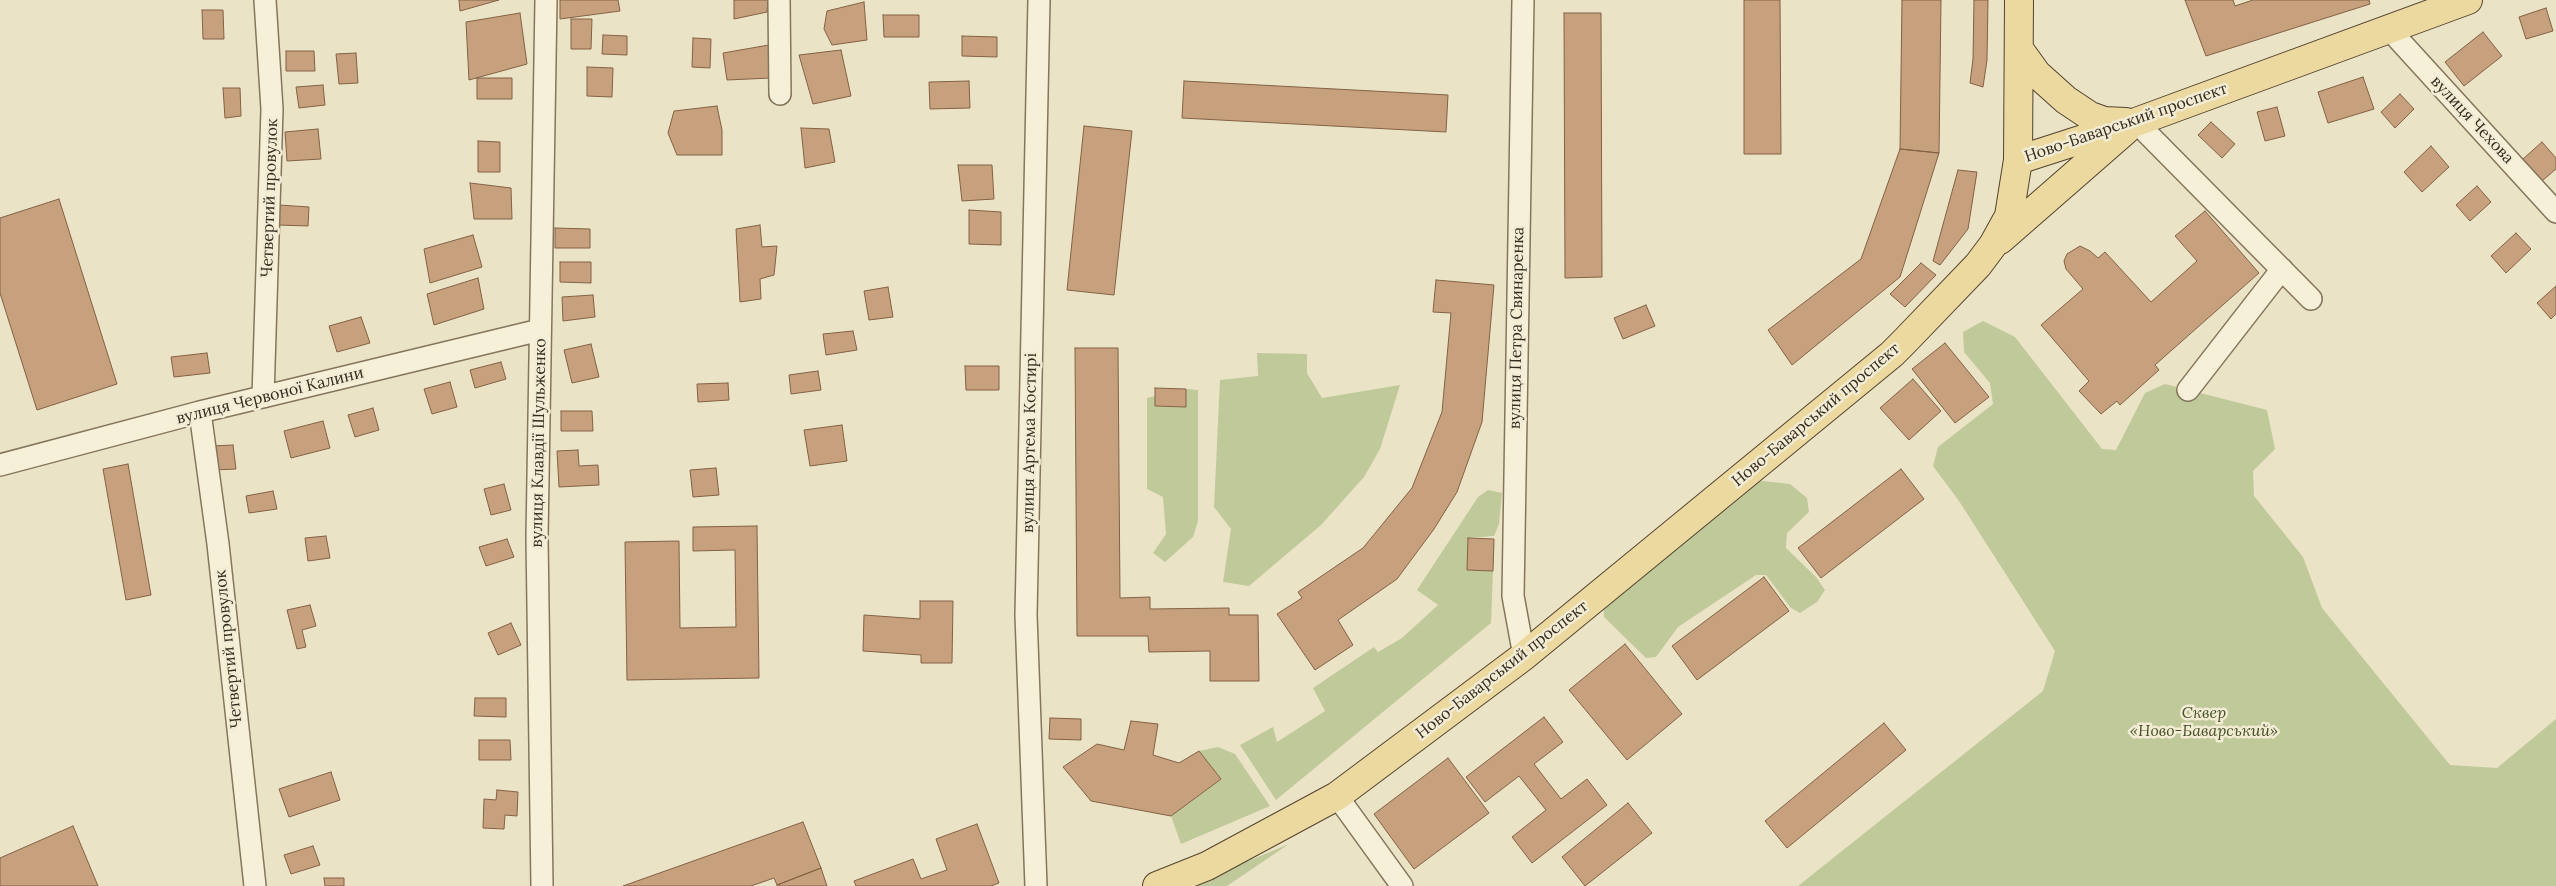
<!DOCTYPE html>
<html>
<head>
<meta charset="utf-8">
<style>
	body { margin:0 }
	canvas { display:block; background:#ebe3c6 }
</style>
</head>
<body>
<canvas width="2556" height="886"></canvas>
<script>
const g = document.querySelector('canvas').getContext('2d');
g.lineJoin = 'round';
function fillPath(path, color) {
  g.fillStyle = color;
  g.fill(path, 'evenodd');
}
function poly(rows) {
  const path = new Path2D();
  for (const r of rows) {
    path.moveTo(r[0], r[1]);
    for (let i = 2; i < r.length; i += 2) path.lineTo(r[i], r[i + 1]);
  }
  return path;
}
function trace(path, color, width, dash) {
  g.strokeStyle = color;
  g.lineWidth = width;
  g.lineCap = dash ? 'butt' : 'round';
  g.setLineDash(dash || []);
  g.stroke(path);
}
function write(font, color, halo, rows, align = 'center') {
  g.font = font + ' Lora,serif';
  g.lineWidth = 5;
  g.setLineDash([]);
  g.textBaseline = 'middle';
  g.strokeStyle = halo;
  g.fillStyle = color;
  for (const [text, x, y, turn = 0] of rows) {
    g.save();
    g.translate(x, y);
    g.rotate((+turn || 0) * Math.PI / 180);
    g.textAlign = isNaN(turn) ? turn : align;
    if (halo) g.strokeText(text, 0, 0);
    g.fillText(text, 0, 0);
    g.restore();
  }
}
fillPath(poly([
	[1983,321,2015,337,2102,449,2116,450,2145,393,2165,384,2267,410,2275,449,2253,471,2254,496,2303,557,2322,608,2450,765,2497,768,2556,719,2556,886,1798,886,2043,691,2055,651,1959,501,1933,466,1938,447,1993,404,1990,383,1964,352,1963,332],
	[1257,353,1307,354,1307,373,1322,398,1400,385,1380,449,1364,477,1321,525,1249,586,1223,582,1231,529,1214,507,1220,380,1258,376],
	[1186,389,1198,390,1198,521,1193,537,1165,562,1153,553,1166,534,1163,497,1147,489,1147,398,1155,396,1155,406,1186,407],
	[1763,481,1790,484,1807,498,1809,512,1787,533,1786,548,1816,577,1825,590,1817,602,1800,613,1791,608,1766,575,1756,575,1678,627,1656,657,1646,658,1604,617,1603,596,1743,483],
	[1488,490,1502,493,1499,524,1494,536,1468,538,1467,570,1493,571,1491,623,1276,800,1240,745,1273,727,1277,742,1325,711,1313,688,1374,647,1378,652,1402,638,1438,605,1417,590,1478,497],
	[1218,747,1235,754,1270,806,1181,844,1171,816,1220,779,1199,751],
	[1289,844,1227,886,1187,886,1205,879]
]), '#c0c99a');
const building = poly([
	[459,0,499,0,460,11,459,0],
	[560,0,618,0,620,11,560,19,560,0],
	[734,0,768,0,767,12,734,19,734,0],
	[1744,0,1780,0,1781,154,1744,154,1744,0],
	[1902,0,1941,0,1939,153,1900,149,1902,0],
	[1974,0,1988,0,1987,60,1983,87,1970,83,1973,59,1974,0],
	[2185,0,2233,0,2235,6,2253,0,2369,0,2370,4,2206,56,2185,0],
	[864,2,867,40,832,45,824,29,827,11,864,2],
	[2546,8,2553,31,2526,39,2519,17,2546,8],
	[202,10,223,10,224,39,203,39,202,10],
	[520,13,527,64,469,80,466,22,520,13],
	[1564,13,1601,13,1602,277,1565,278,1564,13],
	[883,15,919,15,919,37,884,37,883,15],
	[571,19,592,19,591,49,571,49,571,19],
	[2483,32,2502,56,2464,86,2445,62,2483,32],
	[603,35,627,36,627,55,602,54,603,35],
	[962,36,997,37,997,57,962,56,962,36],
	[693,38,711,39,710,68,692,67,693,38],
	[769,45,771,78,727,80,723,53,769,45],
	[841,50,851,96,813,104,799,55,841,50],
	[286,51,314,51,315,71,286,71,286,51],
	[356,53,358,83,339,84,336,54,356,53],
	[587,67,613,68,612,97,587,96,587,67],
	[2363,77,2374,109,2328,123,2318,92,2363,77],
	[477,78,512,78,512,99,477,99,477,78],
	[969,81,970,108,930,109,929,82,969,81],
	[1184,81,1448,95,1446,132,1182,118,1184,81],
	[323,85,325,105,299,108,296,87,323,85],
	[223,88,240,88,241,116,225,118,223,88],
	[2400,94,2414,109,2395,128,2381,112,2400,94],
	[717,106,722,130,722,155,677,155,668,133,674,111,717,106],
	[2277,107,2285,136,2265,141,2257,112,2277,107],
	[2211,122,2235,144,2222,158,2198,135,2211,122],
	[1084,126,1132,131,1114,295,1067,290,1084,126],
	[801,128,829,129,835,162,805,168,801,128],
	[318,129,321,159,287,161,285,132,318,129],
	[478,141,500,142,500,172,478,172,478,141],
	[2542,142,2556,158,2556,169,2542,181,2523,159,2542,142],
	[2431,146,2449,167,2422,192,2404,172,2431,146],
	[1900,149,1939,153,1900,277,1792,365,1768,330,1861,259,1900,149],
	[958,165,992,165,994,199,962,201,958,165],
	[1958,170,1977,172,1968,229,1940,265,1933,261,1958,170],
	[470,183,511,188,512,219,474,219,470,183],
	[2477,186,2491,202,2470,221,2456,205,2477,186],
	[59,199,117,384,37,410,0,293,0,218,59,199],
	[279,205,309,207,308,226,278,225,279,205],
	[969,210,1001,212,1001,245,969,244,969,210],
	[2205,211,2259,273,2155,365,2159,370,2120,405,2117,401,2101,414,2079,391,2089,381,2041,325,2083,289,2066,269,2064,261,2067,254,2080,246,2090,251,2098,258,2105,252,2151,302,2197,261,2175,236,2205,211],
	[760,225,762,247,777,246,774,275,760,279,761,299,740,302,736,229,760,225],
	[555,228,590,229,590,248,555,248,555,228],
	[2516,233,2531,249,2506,273,2491,256,2516,233],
	[473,235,482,267,430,283,424,249,473,235],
	[560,262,591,262,591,283,560,282,560,262],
	[1921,263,1936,275,1905,307,1890,294,1921,263],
	[478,278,484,309,434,325,427,294,478,278],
	[1436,280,1494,285,1482,422,1457,492,1434,529,1397,579,1338,620,1353,645,1315,670,1277,614,1302,598,1298,592,1363,548,1412,488,1442,412,1451,313,1433,312,1436,280],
	[2556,286,2556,314,2551,319,2537,303,2556,286],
	[888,287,893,317,869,320,864,291,888,287],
	[593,295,595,317,563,321,562,297,593,295],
	[1646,305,1655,326,1623,339,1614,318,1646,305],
	[361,317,370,343,337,352,329,326,361,317],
	[853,331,857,350,826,355,823,334,853,331],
	[1945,343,1989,397,1955,423,1912,369,1945,343],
	[591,344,599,377,572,383,564,350,591,344],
	[1075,348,1118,348,1120,598,1150,597,1150,609,1229,608,1229,615,1258,615,1259,681,1210,681,1210,651,1149,652,1148,636,1077,636,1075,348],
	[207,353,210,373,174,377,171,357,207,353],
	[501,362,506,379,475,388,470,370,501,362],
	[965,366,999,366,999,390,966,390,965,366],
	[818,371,821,390,791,394,789,375,818,371],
	[1913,379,1941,411,1909,440,1880,408,1913,379],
	[450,382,457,407,432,414,424,389,450,382],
	[728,383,729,400,698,402,697,384,728,383],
	[1155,388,1186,389,1186,407,1155,406,1155,388],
	[373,408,379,430,355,437,348,415,373,408],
	[561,411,592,411,593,431,561,431,561,411],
	[323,421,330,448,291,458,284,431,323,421],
	[842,425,847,461,810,466,804,430,842,425],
	[233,445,236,469,214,470,212,446,233,445],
	[578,450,579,466,598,465,599,485,559,487,557,451,578,450],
	[128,464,151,595,126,600,103,469,128,464],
	[716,468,719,495,693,497,690,470,716,468],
	[1901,469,1924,499,1821,578,1798,548,1901,469],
	[504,484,511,510,491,515,484,489,504,484],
	[273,491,277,509,249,513,246,496,273,491],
	[757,526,759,678,627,680,625,542,679,541,680,628,736,627,735,550,693,551,693,527,757,526],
	[326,536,330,558,308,561,305,538,326,536],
	[1468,538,1494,539,1493,571,1467,570,1468,538],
	[507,539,514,557,486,566,479,547,507,539],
	[1764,577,1789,611,1697,680,1672,646,1764,577],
	[920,601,953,601,952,663,921,663,921,655,863,651,864,615,920,619,920,601],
	[310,605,316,626,302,630,306,647,297,649,287,610,310,605],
	[511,623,521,645,498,655,488,633,511,623],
	[1625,644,1682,714,1627,760,1569,690,1625,644],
	[475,698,506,698,506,717,474,716,475,698],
	[1544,717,1563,742,1534,764,1561,799,1587,779,1607,805,1532,863,1512,837,1546,810,1519,776,1485,802,1466,777,1544,717],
	[1050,718,1081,719,1081,740,1049,739,1050,718],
	[1131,721,1158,724,1153,755,1179,763,1199,751,1221,779,1171,816,1091,801,1063,767,1097,744,1124,750,1131,721],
	[1884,723,1906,750,1787,848,1765,821,1884,723],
	[479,740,510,740,511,760,479,760,479,740],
	[1448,758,1489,813,1414,869,1374,814,1448,758],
	[331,772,340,800,289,817,279,789,331,772],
	[497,790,518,792,517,816,505,815,504,829,483,828,484,799,496,800,497,790],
	[1628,803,1652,833,1585,886,1562,857,1628,803],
	[803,822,821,868,777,885,774,878,751,886,623,886,803,822],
	[977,824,999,883,991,886,856,886,854,881,913,859,921,879,947,870,936,839,977,824],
	[73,826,98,886,0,886,0,858,73,826],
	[313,846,320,865,291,874,284,855,313,846],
	[821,868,827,886,777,886,777,885,821,868],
	[324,878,344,878,344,886,325,886,324,878]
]);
fillPath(building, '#c7a17e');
trace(building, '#836144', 1);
const minor = poly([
	[779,0,780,94],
	[1523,0,1513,596,1524,656],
	[2388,28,2556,212],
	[2136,122,2311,299],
	[2188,390,2282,269],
	[263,397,272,109,265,0],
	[200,412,218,544,255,886],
	[0,465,200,412,540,330],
	[1337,796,1402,886],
	[542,886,537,537,546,0],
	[1036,886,1026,615,1039,0]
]);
const primary = poly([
	[2019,49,2037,74,2066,100,2090,116,2104,121,2126,122],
	[2018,160,2136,122,2468,0],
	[2000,240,2126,130],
	[1157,886,1207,866,1337,796,1524,656,1892,354,1904,342,1978,265,1993,245,2009,216,2018,160,2019,0]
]);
trace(minor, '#85755d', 24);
trace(primary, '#534330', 30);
trace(minor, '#f6f0d8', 21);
trace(primary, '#ecd9a0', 28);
write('16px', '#362c1f', '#f3ecd5', [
	["вулиця Чехова",2472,120,47],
	["Ново-Баварський проспект",2126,123,-19],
	["Четвертий провулок",270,198,-88],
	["вулиця Петра Свинаренка",1517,328,-89],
	["вулиця Червоної Калини",270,396,-14],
	["Ново-Баварський проспект",1816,415,-40],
	["вулиця Клавдії Шульженко",539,443,-89],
	["вулиця Артема Костирі",1030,443,-89],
	["Четвертий провулок",229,649,-96],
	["Ново-Баварський проспект",1502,670,-38]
]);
write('italic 16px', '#445127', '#f3ecd5', [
	["Сквер",2204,713],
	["«Ново-Баварський»",2204,731]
]);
</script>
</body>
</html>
